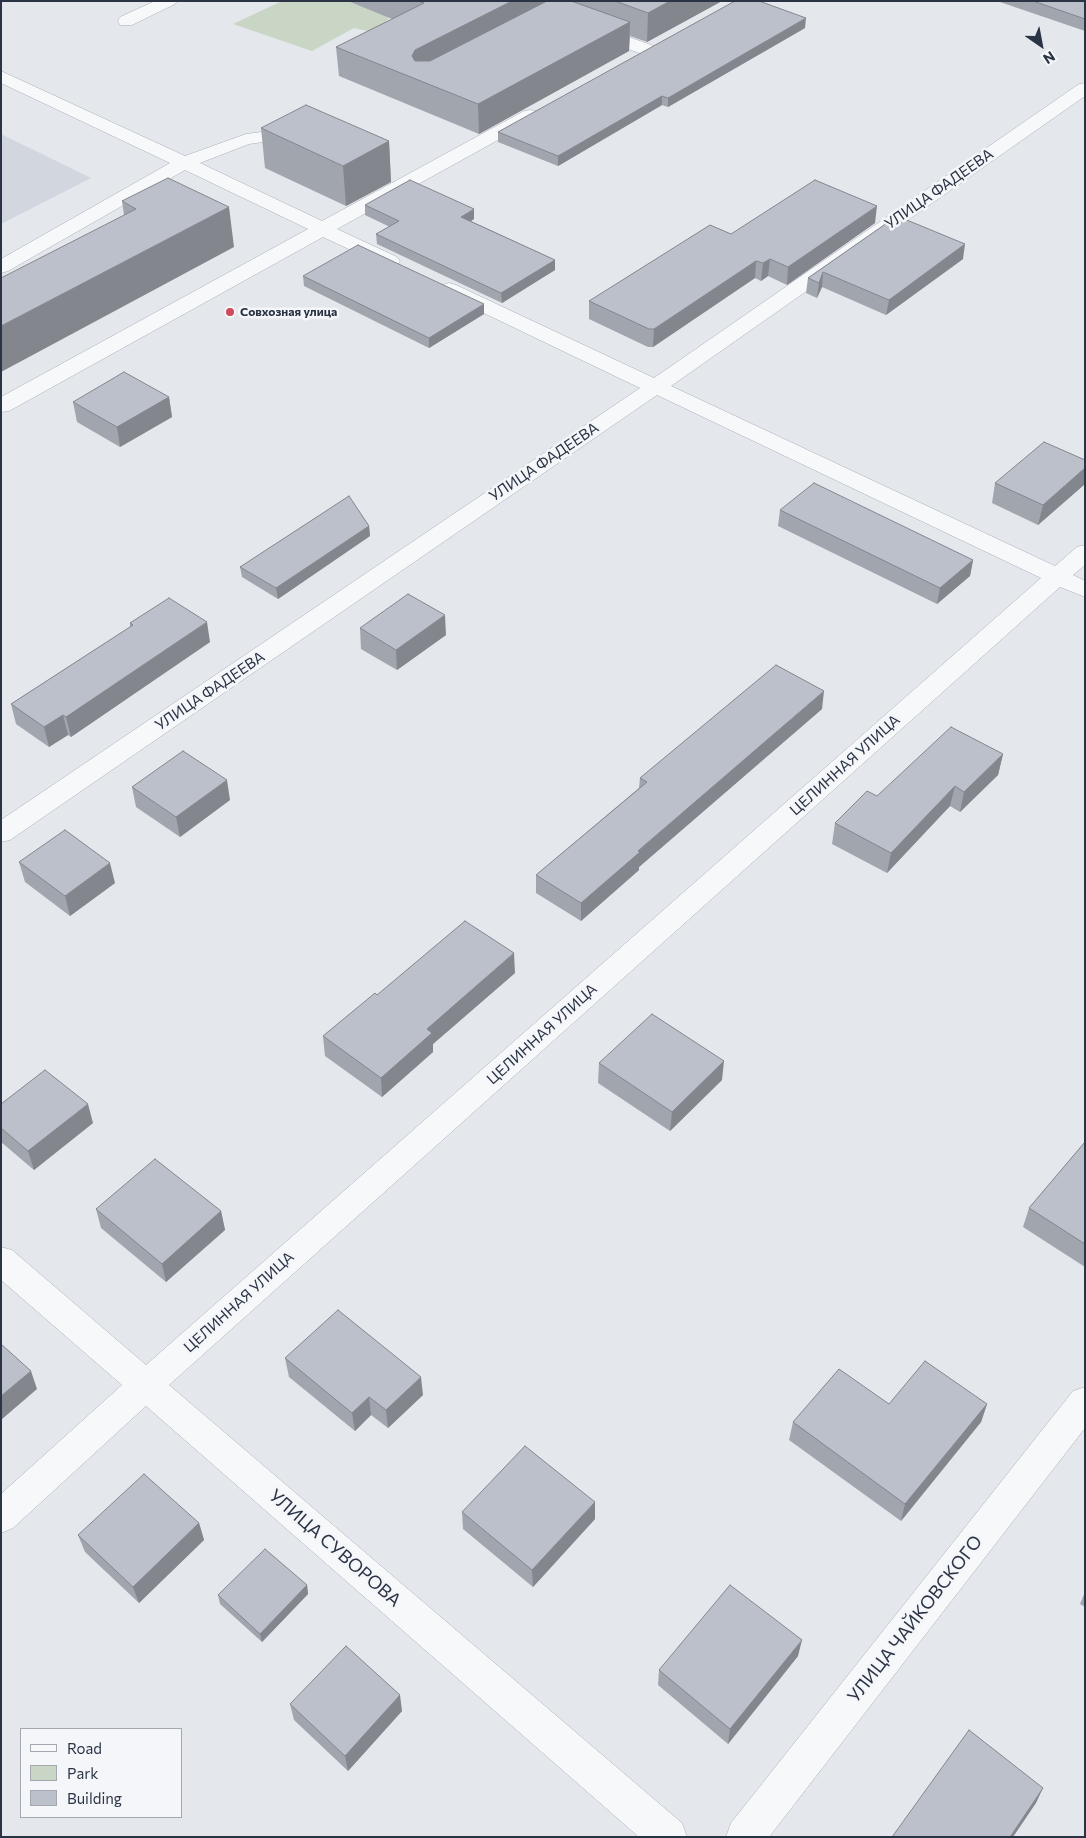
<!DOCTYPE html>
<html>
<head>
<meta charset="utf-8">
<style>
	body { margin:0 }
	#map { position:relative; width:1086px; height:1838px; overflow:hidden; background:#e4e7ec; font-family:Commissioner,sans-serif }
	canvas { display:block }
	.frame { position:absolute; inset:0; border:2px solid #2b3445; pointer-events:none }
	.legend { position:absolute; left:20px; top:1728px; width:162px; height:90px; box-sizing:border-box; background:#f4f6f9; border:1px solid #a4a8b1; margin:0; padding:6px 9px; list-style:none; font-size:15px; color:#2b3445 }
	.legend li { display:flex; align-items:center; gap:10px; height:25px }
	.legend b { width:25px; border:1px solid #a4a8b1 }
	.north { position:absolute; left:1016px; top:20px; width:50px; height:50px; -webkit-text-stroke:4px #f4f6f9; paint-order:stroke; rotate:147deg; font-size:14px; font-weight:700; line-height:20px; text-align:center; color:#2b3445 }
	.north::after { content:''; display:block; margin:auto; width:18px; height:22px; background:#2b3445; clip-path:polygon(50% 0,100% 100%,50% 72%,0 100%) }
</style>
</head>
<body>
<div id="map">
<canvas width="1086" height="1838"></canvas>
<div class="frame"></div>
<ul class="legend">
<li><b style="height:6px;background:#f7f8fa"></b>Road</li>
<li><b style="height:14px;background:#c9d6c5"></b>Park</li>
<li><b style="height:14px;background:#bbc0ca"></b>Building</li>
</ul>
<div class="north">N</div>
</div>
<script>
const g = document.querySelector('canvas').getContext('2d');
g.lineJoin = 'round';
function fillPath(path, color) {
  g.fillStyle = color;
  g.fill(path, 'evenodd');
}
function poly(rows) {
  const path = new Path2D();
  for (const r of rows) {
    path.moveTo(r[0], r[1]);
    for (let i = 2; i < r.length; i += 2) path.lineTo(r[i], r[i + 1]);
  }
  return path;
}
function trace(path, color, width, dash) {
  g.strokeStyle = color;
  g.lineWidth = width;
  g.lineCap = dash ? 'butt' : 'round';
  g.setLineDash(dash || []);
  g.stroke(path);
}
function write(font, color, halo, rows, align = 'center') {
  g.font = font + ' Commissioner,sans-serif';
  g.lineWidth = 5;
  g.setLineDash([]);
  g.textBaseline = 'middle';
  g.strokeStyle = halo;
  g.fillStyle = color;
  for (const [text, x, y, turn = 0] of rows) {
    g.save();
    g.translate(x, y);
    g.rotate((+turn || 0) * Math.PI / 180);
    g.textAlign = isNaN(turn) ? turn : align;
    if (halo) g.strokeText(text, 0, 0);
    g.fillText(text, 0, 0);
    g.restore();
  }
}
fillPath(poly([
	[1,134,91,178,1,224]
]), '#d2d6de');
fillPath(poly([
	[282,1,404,1,376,33,354,28,312,51,233,24]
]), '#c9d6c5');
const minor = poly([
	[155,1,177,1,175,4,132,25,120,25,118,21,120,17,155,1],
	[572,1,593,1,591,4,570,16,654,46,657,50,654,54,648,55,642,54,550,21,548,17,550,13,572,1],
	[1,71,185,156,246,134,300,127,306,128,309,132,306,136,249,144,200,163,322,221,524,111,530,110,536,111,539,115,536,119,337,229,397,257,400,261,397,265,390,267,383,265,323,237,9,411,1,412,1,397,308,229,185,170,8,271,1,273,1,259,170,163,1,83,1,71],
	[1085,83,1085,96,671,386,1055,566,1077,547,1085,545,1085,565,1073,575,1085,581,1085,597,1060,587,169,1385,682,1823,687,1837,639,1837,146,1406,13,1528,1,1533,1,1494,122,1385,1,1280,1,1247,12,1250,146,1365,1041,578,657,395,10,840,1,842,1,820,640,388,442,293,439,289,442,285,449,283,456,285,654,378,1079,84,1085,83],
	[1085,1387,1085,1428,769,1837,726,1837,731,1823,1073,1391,1085,1387]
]);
trace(minor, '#a9aeb7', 1);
fillPath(minor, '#f7f8fa');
fillPath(poly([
	[348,1,571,1,575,2,575,1,722,1,647,42,630,36,629,51,479,134,339,76,336,47,392,19],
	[997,1,1085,1,1085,31],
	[805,28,668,107,662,105,558,166,498,142,498,132],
	[261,128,389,141,391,182,346,206,265,168],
	[122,201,234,247,124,215],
	[365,205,474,219,471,221,555,260,555,270,502,303,377,244,376,234,390,227,365,215],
	[897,216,963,259,886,315,822,287,817,298,806,293,808,278],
	[875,223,787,285,768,276,761,281,755,278,653,347,648,347,589,319,589,301,731,234],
	[303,276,484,314,429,348,304,286],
	[169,397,172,417,120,447,77,422,73,402],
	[1085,460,1085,484,1038,525,992,503,995,483],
	[780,510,973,560,970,576,937,604,778,526],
	[369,526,370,536,278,599,242,577,240,567],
	[130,623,210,642,71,737,68,735,49,747,16,724,11,704,130,627],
	[360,628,446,635,397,670,361,649],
	[822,709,639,867,639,870,581,921,536,893,536,875,639,788,640,778],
	[1003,754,998,775,960,812,950,806,887,873,832,844,835,823,877,796],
	[132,787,230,800,180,837,136,807],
	[19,862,115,883,70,916,25,882],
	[515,973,433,1044,433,1052,382,1097,325,1056,323,1036,377,995],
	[599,1063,722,1080,670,1131,598,1083],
	[1,1104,93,1123,34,1170,1,1142],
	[1085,1142,1085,1267,1023,1227,1029,1208],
	[96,1209,221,1211,225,1230,166,1282,101,1228],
	[285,1358,423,1395,388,1428,371,1415,355,1431,289,1377],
	[889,1404,987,1404,981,1422,901,1521,789,1440,793,1422],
	[462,1512,595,1519,533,1587,463,1529],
	[199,1523,204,1540,139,1603,85,1552,78,1535],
	[307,1585,308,1594,262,1642,220,1604,218,1595],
	[1085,1592,1085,1607,1080,1604],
	[798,1656,728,1744,658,1685,659,1670],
	[290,1704,402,1711,348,1771,294,1720]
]), '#a1a5ae');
fillPath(poly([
	[512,1,567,1,416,80,412,56,415,50],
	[670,1,722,1,647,42,648,13],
	[806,18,805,28,668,107,668,98],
	[630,22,629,51,479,134,478,104],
	[662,96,662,105,558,166,558,156],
	[389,141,391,182,346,206,343,166],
	[877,206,875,223,787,285,788,267],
	[229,207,234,247,1,372,1,326],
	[474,209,474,219,461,227,461,217],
	[965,244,963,259,886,315,889,300],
	[770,259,768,276,761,281,763,263],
	[555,260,555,270,502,303,501,293],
	[756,261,755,278,653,347,654,329],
	[823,272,822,287,817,298,819,283],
	[484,304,484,314,429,348,429,338],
	[169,397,172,417,120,447,117,427],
	[1085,468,1085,484,1038,525,1043,505],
	[369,526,370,536,278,599,276,588],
	[973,560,970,576,937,604,940,588],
	[445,615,446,635,397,670,396,650],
	[207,622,210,642,71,737,66,717],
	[824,691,822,709,639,867,639,870,581,921,581,903,638,851],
	[63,715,68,735,49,747,44,727],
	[1003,754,998,775,960,812,964,792],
	[227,780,230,800,180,837,176,817],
	[955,786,950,806,887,873,891,853],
	[110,863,115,883,70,916,65,896],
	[514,953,515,973,433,1044,433,1052,382,1097,381,1078,427,1029],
	[724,1061,722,1080,670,1131,672,1112],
	[88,1104,93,1123,34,1170,28,1151],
	[221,1211,225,1230,166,1282,162,1264],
	[31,1371,37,1389,1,1420,1,1396],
	[421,1377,423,1395,388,1428,386,1410],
	[369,1397,371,1415,355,1431,352,1413],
	[987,1404,981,1422,901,1521,905,1504],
	[595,1502,595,1519,533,1587,532,1570],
	[199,1523,204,1540,139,1603,133,1587],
	[307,1585,308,1594,262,1642,260,1634],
	[802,1640,798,1656,728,1744,730,1729],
	[400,1695,402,1711,348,1771,345,1756],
	[1043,1788,1036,1803,1013,1837,1010,1837]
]), '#83868d');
const building = poly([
	[418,1,512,1,415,50,412,56,415,61,430,61,547,1,571,1,630,22,478,104,336,47,424,3,418,1],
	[615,1,670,1,648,13,615,1],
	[735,1,759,1,806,18,668,98,662,96,558,156,498,132,735,1],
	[1033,1,1085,1,1085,19,1033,1],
	[306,105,389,141,343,166,261,128,306,105],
	[168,178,229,207,1,326,1,278,136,209,122,201,168,178],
	[410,180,474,209,461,217,555,260,501,293,376,234,399,221,365,205,410,180],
	[815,180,877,206,788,267,770,259,763,263,756,261,654,329,649,329,589,301,710,225,731,234,815,180],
	[897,216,965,244,889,300,823,272,819,283,808,278,897,216],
	[358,245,484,304,429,338,303,276,358,245],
	[124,372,169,397,117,427,73,402,124,372],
	[1044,442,1085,460,1085,468,1043,505,995,483,1044,442],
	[814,483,973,560,940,588,780,510,814,483],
	[349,496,369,526,276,588,240,567,349,496],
	[408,594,445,615,396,650,360,628,408,594],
	[169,598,207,622,66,717,63,715,44,727,11,704,133,625,130,623,169,598],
	[776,665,824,691,638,851,640,852,581,903,536,875,647,782,640,778,776,665],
	[951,727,1003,754,964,792,955,786,891,853,835,823,867,791,877,796,951,727],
	[183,751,227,780,176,817,132,787,183,751],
	[65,830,110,863,65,896,19,862,65,830],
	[465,921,514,953,427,1029,432,1033,381,1078,323,1036,375,993,377,995,465,921],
	[652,1014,724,1061,672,1112,599,1063,652,1014],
	[45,1070,88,1104,28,1151,1,1128,1,1104,45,1070],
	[1085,1142,1085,1244,1029,1208,1085,1142],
	[155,1159,221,1211,162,1264,96,1209,155,1159],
	[338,1310,421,1377,386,1410,369,1397,352,1413,285,1358,338,1310],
	[1,1344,31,1371,1,1396,1,1344],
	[925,1361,987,1404,905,1504,793,1422,839,1369,889,1404,925,1361],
	[525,1446,595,1502,532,1570,462,1512,525,1446],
	[144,1474,199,1523,133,1587,78,1535,144,1474],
	[265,1549,307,1585,260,1634,218,1595,265,1549],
	[730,1585,802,1640,730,1729,659,1670,730,1585],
	[346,1646,400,1695,345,1756,290,1704,346,1646],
	[969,1730,1043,1788,1010,1837,892,1837,969,1730]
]);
fillPath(building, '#bbc0ca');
trace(building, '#83868d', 1);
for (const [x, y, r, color] of [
	[230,312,5,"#d1495b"]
]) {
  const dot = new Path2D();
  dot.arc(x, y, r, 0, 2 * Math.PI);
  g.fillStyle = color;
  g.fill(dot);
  trace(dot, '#f4f6f9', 2);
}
write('bold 12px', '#2b3445', '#f4f6f9', [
	["Совхозная улица",240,312]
], 'left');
write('15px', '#2b3445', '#f4f6f9', [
	["УЛИЦА ФАДЕЕВА",939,189,-35],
	["УЛИЦА ФАДЕЕВА",544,462,-34],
	["УЛИЦА ФАДЕЕВА",210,691,-34],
	["ЦЕЛИННАЯ УЛИЦА",845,765,-42],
	["ЦЕЛИННАЯ УЛИЦА",542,1034,-42],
	["ЦЕЛИННАЯ УЛИЦА",239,1302,-42]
]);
write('18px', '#2b3445', '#f4f6f9', [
	["УЛИЦА СУВОРОВА",335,1548,41],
	["УЛИЦА ЧАЙКОВСКОГО",915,1619,-52]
]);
</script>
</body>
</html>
